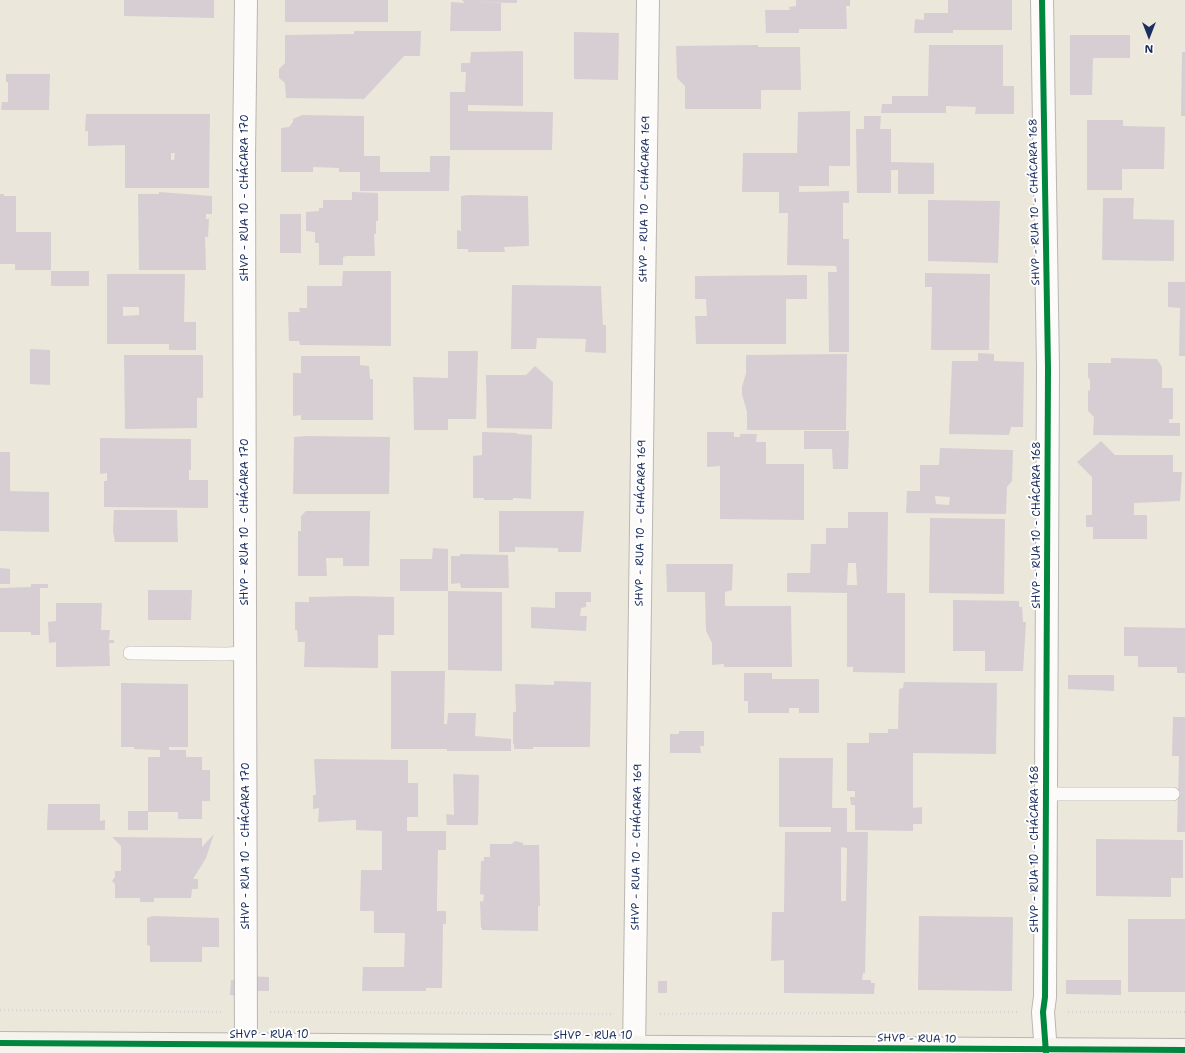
<!DOCTYPE html>
<html>
<head>
<meta charset="utf-8">
<style>
	body { margin:0 }
	#map { position:relative; width:1185px; height:1053px; overflow:hidden; background:#ece7db; font-family:"Shantell Sans",sans-serif }
	canvas { display:block }
	.north { position:absolute; left:1129px; top:16px; width:40px; height:40px; -webkit-text-stroke:3px #fff; paint-order:stroke; rotate:180deg; font-size:11px; font-weight:700; line-height:16px; text-align:center; color:#1b2f5e }
	.north::after { content:''; display:block; margin:auto; width:14px; height:18px; background:#1b2f5e; clip-path:polygon(50% 0,100% 100%,50% 72%,0 100%) }
</style>
</head>
<body>
<div id="map">
<canvas width="1185" height="1053"></canvas>
<div class="north">N</div>
</div>
<script>
const g = document.querySelector('canvas').getContext('2d');
g.lineJoin = 'round';
function fillPath(path, color) {
  g.fillStyle = color;
  g.fill(path, 'evenodd');
}
function poly(rows) {
  const path = new Path2D();
  for (const r of rows) {
    path.moveTo(r[0], r[1]);
    for (let i = 2; i < r.length; i += 2) path.lineTo(r[i], r[i + 1]);
  }
  return path;
}
function trace(path, color, width, dash) {
  g.strokeStyle = color;
  g.lineWidth = width;
  g.lineCap = dash ? 'butt' : 'round';
  g.setLineDash(dash || []);
  g.stroke(path);
}
function write(font, color, halo, rows, align = 'center') {
  g.font = font + ' "Shantell Sans",sans-serif';
  g.lineWidth = 4;
  g.setLineDash([]);
  g.textBaseline = 'middle';
  g.strokeStyle = halo;
  g.fillStyle = color;
  for (const [text, x, y, turn = 0] of rows) {
    g.save();
    g.translate(x, y);
    g.rotate((+turn || 0) * Math.PI / 180);
    g.textAlign = isNaN(turn) ? turn : align;
    if (halo) g.strokeText(text, 0, 0);
    g.fillText(text, 0, 0);
    g.restore();
  }
}
fillPath(poly([
	[124,0,214,0,214,18,124,16],
	[285,0,388,0,388,22,285,22],
	[462,0,517,0,517,3,469,2,501,3,501,31,450,31,451,2,465,3],
	[796,0,850,0,850,6,846,6,847,29,799,29,799,33,766,33,765,10,790,10,789,7,796,6],
	[948,0,1012,0,1012,30,953,30,953,33,914,33,915,19,924,20,924,13,948,13],
	[354,31,421,31,420,56,404,56,364,99,286,98,285,83,279,78,279,69,285,63,285,35,354,34],
	[574,32,619,33,618,80,574,79],
	[1070,35,1130,35,1130,58,1093,58,1092,95,1070,95],
	[758,45,758,47,800,47,801,90,761,90,761,109,685,109,685,86,677,78,676,46],
	[929,45,1003,45,1003,86,1014,86,1014,114,975,114,976,107,946,106,946,113,881,113,882,104,892,104,892,96,928,96],
	[523,51,523,106,468,105,468,111,553,112,552,150,450,150,450,92,465,92,466,72,461,72,461,63,470,63,471,52],
	[1182,52,1185,52,1185,116,1181,116],
	[6,74,50,74,49,110,1,110,2,102,8,102,8,82,6,82],
	[850,111,850,166,829,166,829,186,799,186,799,192,849,191,849,203,843,203,843,239,849,239,849,352,829,352,828,272,837,272,836,266,787,265,788,213,779,213,779,192,742,192,743,153,797,153,798,112],
	[86,114,210,114,209,188,125,188,125,145,88,146,88,131,85,131],
	[171,153,175,153,174,160,171,160],
	[302,115,364,116,364,156,380,156,380,172,430,172,430,156,450,156,449,191,360,191,360,172,339,172,339,168,313,167,313,172,281,172,281,128,289,127,293,122,293,119],
	[864,116,881,116,880,129,891,129,891,162,934,163,934,194,898,194,898,170,891,170,891,193,857,193,856,129,864,129],
	[1087,120,1123,120,1123,126,1165,127,1164,169,1122,169,1122,190,1087,190],
	[159,192,212,196,212,214,206,214,206,219,209,219,208,237,205,237,206,270,139,270,138,194,159,194],
	[352,192,378,193,378,221,376,221,376,234,374,234,375,256,346,256,343,257,343,265,319,265,319,243,315,243,315,232,306,231,306,212,319,211,319,208,323,208,323,200,352,200],
	[0,194,4,194,4,196,16,196,16,232,51,232,51,270,15,270,15,264,0,264],
	[468,195,528,196,529,246,504,247,505,252,468,252,468,249,457,249,457,230,461,231,461,196],
	[1103,198,1134,198,1133,219,1174,220,1174,261,1102,260],
	[928,200,1000,201,998,263,928,261],
	[280,214,301,214,301,253,280,253],
	[51,271,89,271,89,286,51,286],
	[343,271,391,271,391,346,300,345,299,341,289,341,288,312,300,312,299,308,307,308,307,286,342,286],
	[925,273,990,274,989,350,931,350,932,287,925,287],
	[107,274,185,274,184,322,196,322,196,350,169,350,169,344,107,344],
	[123,307,139,307,139,315,123,316],
	[807,275,807,299,786,299,786,344,696,344,695,316,707,316,706,299,695,299,695,276],
	[1168,282,1185,282,1185,356,1179,356,1180,308,1168,307],
	[512,285,601,286,603,325,606,325,606,353,585,352,586,339,537,338,536,349,511,349],
	[30,349,50,350,50,385,30,384],
	[448,351,478,351,476,419,448,419,448,430,414,430,413,377,448,378],
	[978,353,994,354,994,361,1024,362,1023,427,1011,427,1009,435,949,434,952,361,978,361],
	[847,354,846,430,747,430,747,412,742,394,742,387,746,373,746,355],
	[124,355,203,355,203,398,197,398,197,428,125,429],
	[301,356,360,356,360,365,369,366,370,379,373,379,373,420,301,420,301,415,293,416,293,373,301,373],
	[1111,358,1157,359,1162,367,1162,388,1173,388,1173,419,1169,419,1169,423,1180,423,1180,436,1093,435,1094,417,1088,411,1088,391,1090,390,1090,380,1088,377,1088,363,1111,363],
	[535,366,553,382,552,429,487,428,486,375,526,375],
	[804,431,849,431,848,469,833,469,832,449,804,449],
	[482,432,517,433,517,434,532,435,531,499,513,498,513,500,484,500,484,498,473,498,473,456,482,455],
	[707,432,734,432,734,437,740,437,740,434,757,434,756,442,766,442,766,464,804,464,804,520,720,519,720,466,707,467],
	[307,436,390,437,389,494,293,494,294,437],
	[100,438,191,439,191,470,189,470,189,480,208,480,208,508,104,507,104,481,107,481,107,473,100,474],
	[1101,441,1115,455,1173,455,1173,472,1182,472,1180,501,1134,503,1134,515,1147,515,1147,539,1093,539,1093,527,1086,527,1086,515,1092,515,1092,477,1077,462],
	[940,448,1013,450,1012,481,1007,487,1006,514,906,513,907,491,920,491,920,465,939,465],
	[935,496,950,497,949,505,936,504],
	[0,452,10,452,10,491,49,492,49,532,0,531],
	[114,510,177,510,178,542,115,542,113,531],
	[306,511,370,511,369,566,343,566,343,558,326,558,327,576,298,576,298,531,301,531,301,516],
	[499,511,584,511,581,552,558,552,558,548,515,547,515,552,499,552],
	[848,512,888,512,887,593,905,593,905,673,853,672,853,667,847,667,847,593,787,592,787,573,810,573,811,544,826,544,826,528,848,528],
	[848,563,856,563,857,585,847,585],
	[930,518,1005,519,1004,594,929,593],
	[433,548,448,549,448,591,400,591,400,559,432,559],
	[460,554,508,555,509,588,461,588,460,583,451,584,451,556,460,556],
	[666,564,733,564,732,590,725,592,725,606,791,606,792,667,724,667,724,664,712,665,712,643,706,631,705,592,667,592],
	[0,568,10,569,10,584,0,584],
	[31,584,48,584,48,588,40,588,40,635,31,635,31,632,0,632,0,588,31,587],
	[148,590,192,590,191,620,148,620],
	[448,591,502,592,502,671,448,670],
	[555,592,591,592,591,602,586,602,586,607,581,608,580,616,587,616,586,631,531,628,531,607,555,608],
	[352,596,394,597,394,635,378,635,378,668,304,667,305,642,298,642,297,630,295,630,295,602,309,602,309,597],
	[953,600,1019,601,1019,607,1022,607,1023,622,1026,622,1023,671,985,671,985,651,953,651],
	[56,603,102,603,101,630,110,630,109,640,114,640,114,643,109,643,110,666,56,667,56,642,49,643,48,622,56,621],
	[1124,627,1185,628,1185,673,1177,673,1177,667,1138,667,1138,656,1124,656],
	[391,671,445,671,444,724,447,724,448,713,476,713,475,736,511,739,511,751,447,751,447,749,391,749],
	[744,673,772,673,772,679,819,679,819,713,799,713,799,708,789,708,789,713,748,713,748,701,744,701],
	[1068,675,1114,675,1114,691,1068,689],
	[554,681,591,682,590,747,533,747,533,749,514,749,514,744,513,744,513,712,516,712,515,684,554,685],
	[904,682,997,683,996,754,913,753,913,808,922,807,922,824,913,824,913,831,855,830,855,805,851,805,850,797,855,797,855,791,847,791,847,743,869,743,869,733,888,733,888,729,898,729,899,689,903,688],
	[121,683,188,684,188,747,169,747,169,750,186,750,186,757,202,757,202,770,210,770,210,801,202,801,202,819,178,819,178,812,148,812,148,830,128,830,128,811,148,811,148,757,160,757,160,750,134,749,134,747,121,747],
	[1173,717,1185,717,1185,832,1177,832,1179,756,1172,756],
	[679,731,704,731,704,746,700,746,701,753,670,753,670,734,679,734],
	[779,758,833,758,832,808,847,808,847,832,868,832,865,973,863,973,862,980,871,980,871,983,875,983,874,994,784,993,784,960,771,961,772,912,784,912,785,832,831,832,831,827,779,827],
	[841,847,847,848,846,901,841,901],
	[314,759,408,760,408,783,418,783,418,817,407,817,407,831,446,831,446,850,438,850,437,897,437,911,446,911,446,924,443,924,442,988,426,988,426,991,362,991,363,967,404,967,405,933,374,933,374,911,360,911,361,870,382,870,382,831,356,830,356,820,318,822,319,808,313,809,313,795,316,795],
	[453,774,479,775,478,825,447,825,446,814,454,815],
	[48,804,100,804,100,821,105,820,105,830,47,830],
	[214,834,206,858,193,879,198,879,198,889,192,889,191,898,154,898,154,902,140,902,140,898,115,898,115,884,112,881,115,877,115,871,121,871,121,846,112,837,202,838,202,847],
	[1096,839,1183,840,1183,878,1171,878,1171,897,1096,896],
	[515,841,523,843,523,845,539,845,540,906,538,906,538,931,482,930,482,928,481,928,480,901,483,902,484,895,480,894,481,861,484,861,484,857,490,857,490,844,512,844],
	[152,916,219,918,219,947,202,947,202,962,150,962,150,946,147,945,147,918],
	[919,916,1013,917,1012,991,918,990],
	[1128,919,1185,919,1185,992,1128,992],
	[239,976,269,977,269,991,244,991,242,996,230,995,231,980,239,981],
	[1066,980,1121,980,1121,995,1066,994],
	[658,981,667,981,667,993,658,993]
]), '#d6ced3');
const lane = poly([
	[130,653,226,654,245,653],
	[1045,794,1173,794]
]);
const street = poly([
	[1042,0,1048,368,1045,997,1043,1012,1046,1053],
	[246,1053,244,157,246,0],
	[634,1053,648,0]
]);
const secondary = poly([
	[0,1043,1185,1050]
]);
trace(lane, '#b8b7b3', 14);
trace(street, '#b8b7b3', 24);
trace(secondary, '#b8b7b3', 24);
trace(poly([
	[0,1010,221,1012],
	[270,1012,611,1014],
	[1068,1012,1185,1012],
	[660,1014,1019,1012]
]), '#d5d5d5', 2.5, [1, 3]);
trace(lane, '#fcfbfa', 13);
trace(street, '#fcfbfa', 22);
trace(secondary, '#f6f2ec', 22);
trace(poly([
	[1042,0,1048,368,1045,997,1043,1012,1046,1053],
	[0,1043,1185,1050]
]), '#00873e', 6);
write('11px', '#1b2f5e', '#fff', [
	["SHVP - RUA 10 - CHÁCARA 170",245,198,-90],
	["SHVP - RUA 10 - CHÁCARA 169",645,199,-89],
	["SHVP - RUA 10 - CHÁCARA 168",1035,202,-91],
	["SHVP - RUA 10 - CHÁCARA 170",245,522,-90],
	["SHVP - RUA 10 - CHÁCARA 169",641,523,-89],
	["SHVP - RUA 10 - CHÁCARA 168",1037,525,-90],
	["SHVP - RUA 10 - CHÁCARA 170",246,846,-90],
	["SHVP - RUA 10 - CHÁCARA 169",637,847,-89],
	["SHVP - RUA 10 - CHÁCARA 168",1035,849,-90],
	["SHVP - RUA 10",269,1035],
	["SHVP - RUA 10",593,1036],
	["SHVP - RUA 10",917,1039,1]
]);
</script>
</body>
</html>
